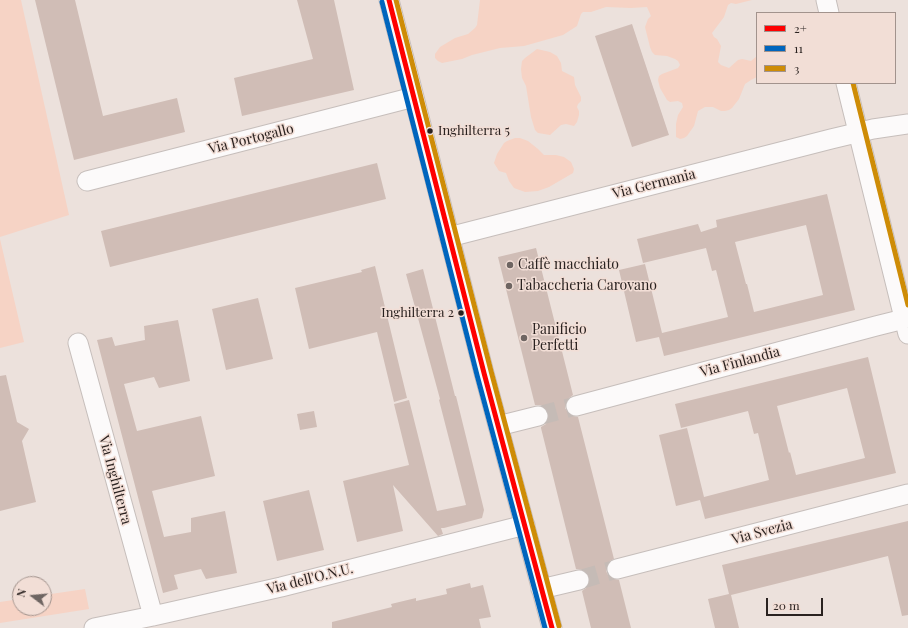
<!DOCTYPE html>
<html>
<head>
<meta charset="utf-8">
<style>
	body { margin:0 }
	#map { position:relative; width:908px; height:628px; overflow:hidden; background:#ece1dc; font-family:"Playfair Display",serif }
	canvas { display:block }
	.legend { position:absolute; left:756px; top:12px; width:140px; height:72px; box-sizing:border-box; background:#f2ded6; border:1px solid #a2938d; margin:0; padding:5px 7px; list-style:none; font-size:12px; color:#2a2220 }
	.legend li { display:flex; align-items:center; gap:8px; height:20px }
	.legend b { width:20px; border:1px solid #a2938d }
	.north { position:absolute; left:12px; top:576px; width:40px; height:40px; box-sizing:border-box; background:#f2ded6; border:1px solid #a2938d; border-radius:50%; rotate:286deg; font-size:11px; font-weight:700; line-height:16px; text-align:center; color:#2a2220 }
	.north::after { content:''; display:block; margin:auto; width:14px; height:18px; background:#6e6562; clip-path:polygon(50% 0,100% 100%,50% 72%,0 100%) }
	.scale { position:absolute; left:766px; top:598px; width:57px; height:18px; box-sizing:border-box; border:2px solid #2a2220; border-top:0; padding-left:5px; font-size:12px; line-height:14px; white-space:nowrap; color:#2a2220; -webkit-text-stroke:3px #f2ded6; paint-order:stroke }
</style>
</head>
<body>
<div id="map">
<canvas width="908" height="628"></canvas>
<ul class="legend">
<li><b style="height:5px;background:#f00"></b>2+</li>
<li><b style="height:5px;background:#0065bd"></b>11</li>
<li><b style="height:5px;background:#ce8c06"></b>3</li>
</ul>
<div class="north">N</div>
<div class="scale">20 m</div>
</div>
<script>
const g = document.querySelector('canvas').getContext('2d');
g.lineJoin = 'round';
function fillPath(path, color) {
  g.fillStyle = color;
  g.fill(path, 'evenodd');
}
function poly(rows) {
  const path = new Path2D();
  for (const r of rows) {
    path.moveTo(r[0], r[1]);
    for (let i = 2; i < r.length; i += 2) path.lineTo(r[i], r[i + 1]);
  }
  return path;
}
function trace(path, color, width, dash) {
  g.strokeStyle = color;
  g.lineWidth = width;
  g.lineCap = dash ? 'butt' : 'round';
  g.setLineDash(dash || []);
  g.stroke(path);
}
function write(font, color, halo, rows, align = 'center') {
  g.font = font + ' "Playfair Display",serif';
  g.lineWidth = 3;
  g.setLineDash([]);
  g.textBaseline = 'middle';
  g.strokeStyle = halo;
  g.fillStyle = color;
  for (const [text, x, y, turn = 0] of rows) {
    g.save();
    g.translate(x, y);
    g.rotate((+turn || 0) * Math.PI / 180);
    g.textAlign = isNaN(turn) ? turn : align;
    if (halo) g.strokeText(text, 0, 0);
    g.fillText(text, 0, 0);
    g.restore();
  }
}
fillPath(poly([
	[0,0,21,0,69,215,0,237],
	[480,0,752,0,736,4,731,3,728,5,724,17,712,33,714,37,717,39,721,46,718,62,721,65,729,68,738,60,742,59,751,61,757,56,757,77,751,80,745,84,739,99,732,108,729,110,725,111,721,111,713,107,705,107,698,111,694,126,687,136,684,138,680,139,676,137,676,124,678,115,683,107,682,103,678,101,670,102,667,100,660,88,658,80,659,76,662,74,678,68,680,65,678,61,675,59,667,56,655,55,652,52,650,47,645,27,648,19,651,16,647,7,631,8,606,7,591,12,583,12,581,14,577,26,563,35,524,46,500,48,472,55,462,59,442,63,438,61,435,58,435,54,440,47,455,38,468,34,475,28,477,25],
	[537,49,550,52,557,56,561,63,562,71,574,77,575,85,581,97,581,101,578,104,577,107,579,111,579,115,577,122,574,126,566,124,561,125,550,135,538,133,535,130,531,117,526,86,522,78,521,69,522,61,525,58],
	[515,138,520,138,528,141,538,149,544,155,556,155,564,157,571,162,574,169,573,173,549,187,538,191,525,192,514,188,509,181,506,173,499,171,494,163,497,154,504,143,507,141],
	[0,239,24,342,0,348],
	[85,589,89,609,0,623,0,602,20,599,20,608,44,608,44,595]
]), '#f6d3c5');
fillPath(poly([
	[35,0,75,0,103,116,177,98,185,132,74,160],
	[297,0,334,0,354,90,242,116,234,78,313,59],
	[632,24,669,135,632,147,595,36],
	[377,163,386,199,110,267,101,231],
	[827,194,855,310,664,356,659,337,636,342,619,270,645,264,662,333,728,317,716,270,712,271,706,248,643,263,637,239,698,224,701,232,717,227,716,220],
	[806,225,823,295,754,312,747,284,746,284,735,242],
	[536,248,573,395,568,399,566,403,565,408,569,414,573,416,578,417,614,559,610,561,607,566,606,571,609,577,614,579,619,580,631,628,591,628,582,591,586,588,589,584,590,577,587,573,583,570,576,569,541,428,541,427,546,424,548,419,549,414,546,408,541,405,535,405,498,257],
	[375,266,407,398,394,402,377,332,309,349,295,288,362,272,361,270],
	[423,269,455,396,456,396,484,510,482,518,444,528,441,528,443,534,438,536,393,485,403,531,357,542,343,481,409,465,394,404,409,400,437,511,466,505,439,400,440,399,406,274],
	[258,298,273,359,226,370,212,309],
	[178,320,190,381,159,388,154,377,124,384,137,431,201,416,215,476,152,491,164,537,191,532,191,518,225,511,237,573,206,579,201,569,174,575,178,589,163,593,97,340,112,337,115,346,145,340,144,326],
	[868,357,896,473,705,519,700,500,676,506,659,435,687,428,704,497,769,480,758,433,754,434,748,411,681,428,675,404],
	[847,388,865,458,796,475,790,452,789,453,777,406],
	[6,375,17,422,29,429,22,441,36,502,0,511,0,376],
	[314,411,317,427,300,430,297,414],
	[309,490,324,550,277,561,263,501],
	[908,521,908,615,902,616,888,556,731,595,739,628,715,628,708,599,729,594,722,565],
	[470,583,471,588,483,585,491,617,479,619,481,628,332,628,332,622,392,607,391,604,416,598,416,601,447,594,446,589]
]), '#d0bdb6');
trace(poly([
	[538,416,576,406],
	[579,580,617,569]
]), '#c5bbb6', 19, [19, 10]);
const minor = poly([
	[389,0,414,97,484,373,552,628],
	[826,0,829,13],
	[846,83,908,334],
	[87,181,414,97],
	[449,237,831,139,873,129,908,124],
	[78,343,153,616],
	[576,406,876,326,904,319],
	[498,426,538,416],
	[617,569,908,494],
	[541,589,579,580],
	[94,628,153,616,281,587,525,525]
]);
trace(minor, '#c6bebb', 21);
trace(minor, '#fcfafa', 19);
trace(poly([
	[389,0,484,373,552,628]
]), '#f00', 5);
trace(poly([
	[382,2,477,375,545,628]
]), '#0065bd', 5);
trace(poly([
	[396,0,491,371,559,626],
	[853,83,908,305]
]), '#ce8c06', 5);
for (const [x, y, r, color] of [
	[430,131,3.5,"#2a2220"],
	[510,265,4,"#6e6562"],
	[509,286,4,"#6e6562"],
	[461,313,3.5,"#2a2220"],
	[524,338,4,"#6e6562"]
]) {
  const dot = new Path2D();
  dot.arc(x, y, r, 0, 2 * Math.PI);
  g.fillStyle = color;
  g.fill(dot);
  trace(dot, '#f2ded6', 1.5);
}
write('13px', '#2a2220', '#f2ded6', [
	["Inghilterra 5",438,131],
	["Inghilterra 2",454,313,"right"]
], 'left');
write('14px', '#2a2220', '#f2ded6', [
	["Via Portogallo",251,139,-14],
	["Via Germania",654,184,-14],
	["Via Finlandia",740,362,-15],
	["Via Inghilterra",115,480,75],
	["Via Svezia",762,532,-15],
	["Via dell'O.N.U.",310,579,-14]
]);
write('14px', '#2a2220', '#f2ded6', [
	["Caffè macchiato",518,265],
	["Tabaccheria Carovano",517,286],
	["Panificio",532,330],
	["Perfetti",532,346]
], 'left');
</script>
</body>
</html>
